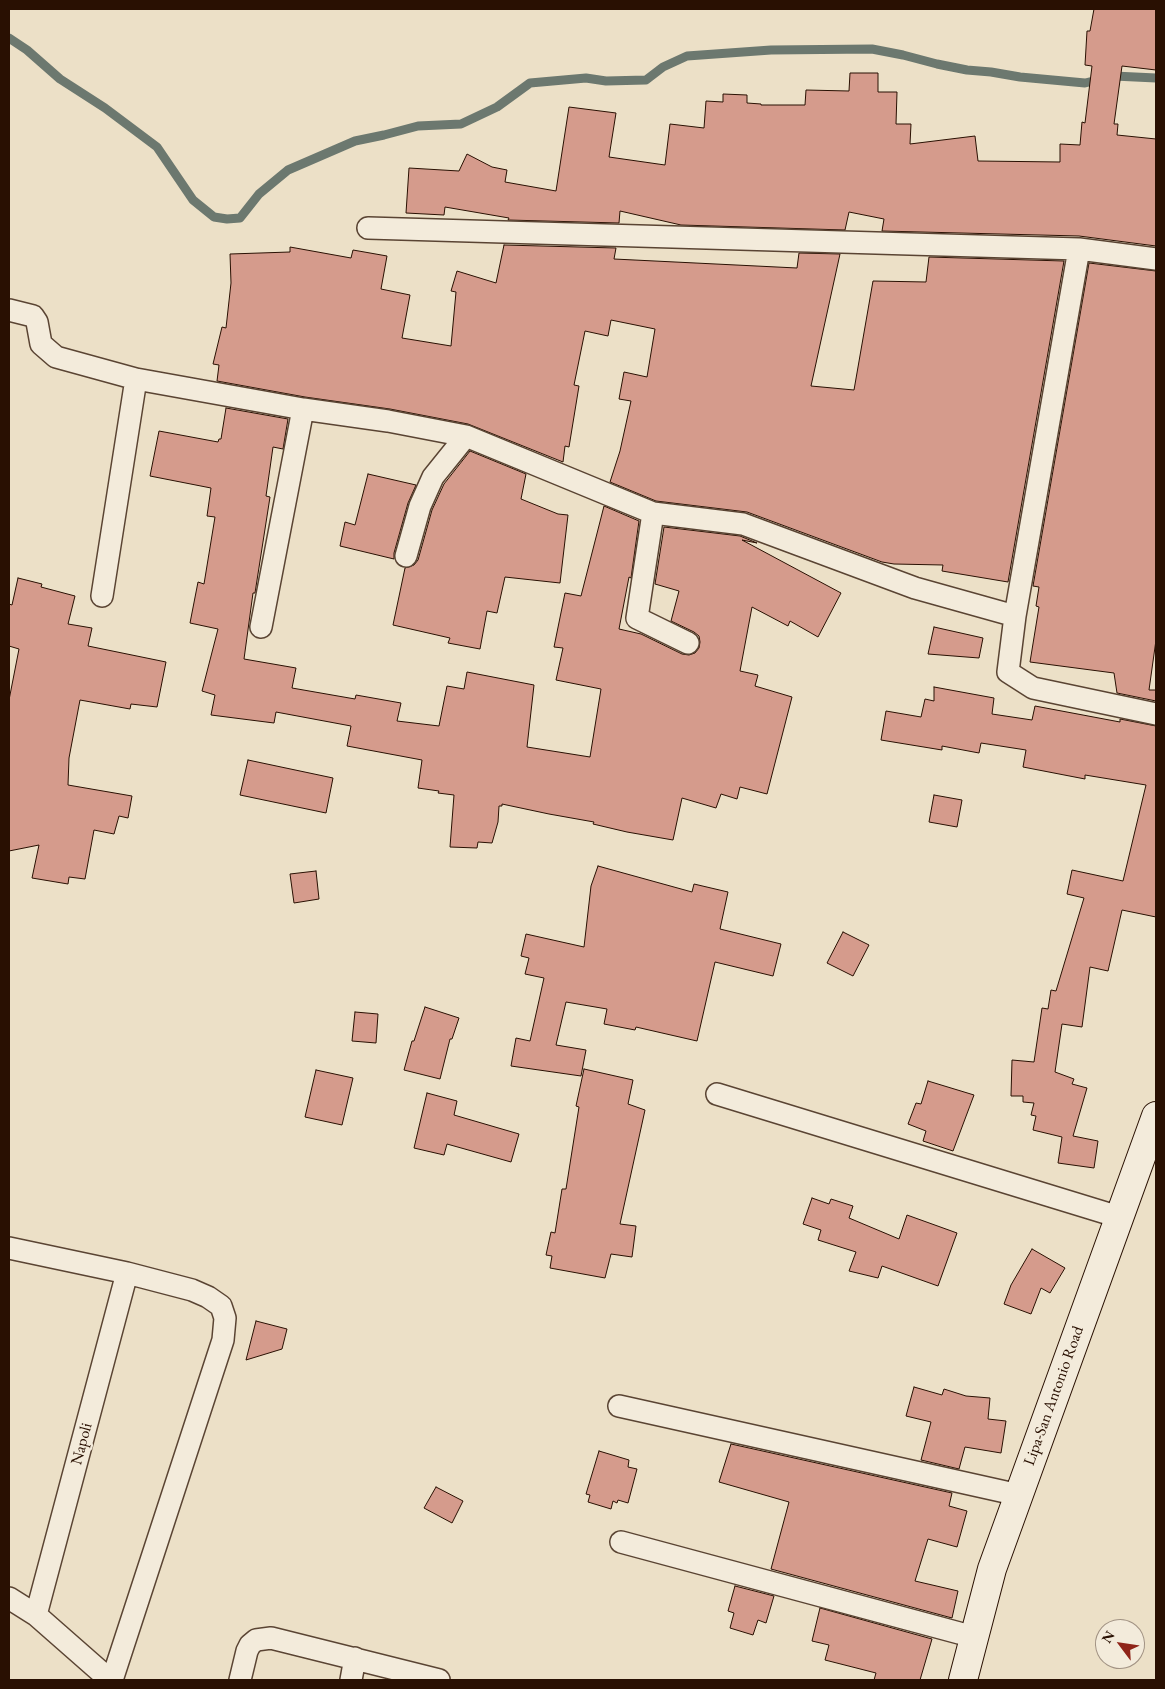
<!DOCTYPE html>
<html>
<head>
<meta charset="utf-8">
<style>
	body { margin:0 }
	#map { position:relative; width:1165px; height:1689px; overflow:hidden; background:#ece0c7; font-family:"EB Garamond",serif }
	canvas { display:block }
	.frame { position:absolute; inset:0; border:10px solid #291002; pointer-events:none }
	.north { position:absolute; left:1095px; top:1619px; width:50px; height:50px; box-sizing:border-box; background:#f3ebdb; border:1px solid #a29384; border-radius:50%; rotate:301deg; font-size:14px; font-weight:700; line-height:20px; text-align:center; color:#291002 }
	.north::after { content:''; display:block; margin:auto; width:18px; height:22px; background:#8f2418; clip-path:polygon(50% 0,100% 100%,50% 72%,0 100%) }
</style>
</head>
<body>
<div id="map">
<canvas width="1165" height="1689"></canvas>
<div class="frame"></div>
<div class="north">N</div>
</div>
<script>
const g = document.querySelector('canvas').getContext('2d');
g.lineJoin = 'round';
function poly(rows) {
  const path = new Path2D();
  for (const r of rows) {
    path.moveTo(r[0], r[1]);
    for (let i = 2; i < r.length; i += 2) path.lineTo(r[i], r[i + 1]);
  }
  return path;
}
function trace(path, color, width, dash) {
  g.strokeStyle = color;
  g.lineWidth = width;
  g.lineCap = dash ? 'butt' : 'round';
  g.setLineDash(dash || []);
  g.stroke(path);
}
function fillPath(path, color) {
  g.fillStyle = color;
  g.fill(path, 'evenodd');
}
function write(font, color, halo, rows, align = 'center') {
  g.font = font + ' "EB Garamond",serif';
  g.lineWidth = 4.5;
  g.setLineDash([]);
  g.textBaseline = 'middle';
  g.strokeStyle = halo;
  g.fillStyle = color;
  for (const [text, x, y, turn = 0] of rows) {
    g.save();
    g.translate(x, y);
    g.rotate((+turn || 0) * Math.PI / 180);
    g.textAlign = isNaN(turn) ? turn : align;
    if (halo) g.strokeText(text, 0, 0);
    g.fillText(text, 0, 0);
    g.restore();
  }
}
trace(poly([
	[9,38,27,50,60,79,105,108,157,147,193,200,214,217,227,219,240,218,259,194,288,170,355,141,384,135,418,126,461,124,497,107,530,83,586,78,606,81,646,80,663,67,687,56,771,50,872,49,903,55,937,64,967,70,991,72,1020,77,1085,83,1114,76,1156,78]
]), '#6c786f', 9);
const building = poly([
	[1094,9,1156,9,1156,70,1122,66,1114,124,1118,124,1117,135,1156,139,1156,246,1079,236,882,231,884,219,849,212,845,230,681,225,620,211,619,223,508,220,509,218,445,207,444,215,406,213,409,168,459,171,467,154,492,167,507,170,505,182,556,191,569,107,616,113,609,157,665,165,670,124,704,128,706,101,723,102,723,94,747,95,747,103,761,104,761,105,805,105,806,90,849,91,850,73,878,73,878,92,897,92,896,124,911,124,910,144,975,136,978,161,1060,162,1060,144,1080,145,1082,122,1085,123,1092,66,1085,65,1087,31,1090,31,1094,9],
	[504,245,616,248,614,259,797,268,799,253,840,254,811,386,854,390,873,281,926,282,929,257,1064,261,1008,582,942,571,943,565,894,564,882,562,747,512,656,501,610,482,620,451,631,401,619,399,624,372,647,377,655,329,611,320,608,336,585,331,574,385,579,386,569,447,565,446,563,462,468,424,390,409,305,397,217,381,219,365,213,364,222,327,226,328,231,283,230,254,290,252,290,247,351,258,353,250,387,256,381,289,410,295,402,338,451,346,456,292,451,291,457,271,496,283,504,245],
	[1089,263,1156,271,1156,640,1149,690,1156,690,1156,701,1117,693,1114,673,1030,662,1039,607,1036,606,1039,587,1033,586,1089,263],
	[226,408,288,419,283,449,273,447,266,496,270,497,255,593,253,593,244,659,296,668,292,688,355,699,356,695,401,703,397,721,439,726,447,686,464,689,467,672,534,685,527,747,590,757,601,689,556,680,563,648,554,647,565,593,581,596,604,506,639,521,631,578,629,577,619,629,641,634,682,654,689,655,695,653,699,648,700,642,699,636,694,632,671,621,679,591,655,584,664,527,740,536,757,543,742,540,841,593,818,637,790,621,788,626,752,607,740,671,758,675,755,686,792,697,767,794,740,787,737,799,721,794,716,808,682,798,673,840,627,832,593,824,594,822,549,814,502,804,502,806,499,806,498,822,492,843,478,842,477,848,450,847,454,795,438,793,439,791,418,788,422,760,347,746,351,726,276,712,274,723,211,715,215,695,202,691,218,629,190,623,198,582,204,584,215,517,207,516,211,488,150,476,159,431,218,442,219,439,221,439,226,408],
	[470,451,526,474,521,499,558,514,568,515,560,583,505,577,497,613,487,611,480,649,448,643,450,638,393,625,405,568,414,565,418,560,432,510,444,484,470,451],
	[368,474,416,485,408,503,394,553,394,559,340,546,345,522,355,525,368,474],
	[18,578,42,584,41,587,75,596,68,624,92,628,88,646,166,662,157,707,131,704,130,709,80,700,69,758,68,785,132,796,128,818,119,816,114,834,94,830,85,879,69,877,68,884,32,878,39,845,9,851,9,700,19,649,9,646,9,604,12,605,18,578],
	[934,627,983,638,979,658,928,654,934,627],
	[934,687,994,698,992,714,1032,720,1035,706,1120,722,1120,719,1156,726,1156,917,1122,910,1108,971,1090,967,1082,1027,1062,1024,1055,1072,1074,1079,1072,1084,1087,1088,1073,1136,1098,1141,1094,1168,1058,1163,1062,1137,1033,1130,1036,1116,1031,1115,1034,1103,1023,1102,1023,1096,1011,1096,1012,1060,1034,1062,1042,1008,1048,1009,1051,990,1056,991,1084,898,1067,894,1072,870,1123,881,1146,785,1085,775,1085,779,1023,767,1026,750,981,743,979,753,942,746,942,750,881,740,886,711,921,717,925,699,934,701,934,687],
	[248,760,333,778,326,813,240,795,248,760],
	[934,795,962,800,957,827,929,822,934,795],
	[598,866,692,892,694,884,728,892,720,929,781,944,773,976,715,962,697,1041,636,1027,635,1030,604,1024,607,1009,566,1002,556,1045,586,1050,581,1076,511,1066,516,1038,530,1041,544,978,525,974,529,958,521,956,526,934,584,947,591,886,598,866],
	[316,871,319,899,294,903,290,874,316,871],
	[843,932,869,945,853,976,827,963,843,932],
	[425,1007,459,1018,452,1039,450,1039,440,1079,404,1070,412,1041,414,1041,425,1007],
	[355,1012,378,1014,376,1043,352,1041,355,1012],
	[584,1069,633,1080,628,1104,645,1110,620,1224,636,1226,632,1257,611,1254,605,1278,550,1268,552,1256,546,1255,551,1232,555,1233,562,1189,566,1189,579,1107,576,1106,584,1069],
	[316,1070,353,1078,342,1125,305,1117,316,1070],
	[928,1081,974,1095,953,1151,923,1141,926,1131,908,1124,916,1103,921,1104,928,1081],
	[427,1093,457,1101,454,1115,519,1134,511,1162,447,1144,444,1155,414,1148,427,1093],
	[812,1198,829,1204,831,1199,853,1206,849,1218,899,1239,907,1215,957,1233,938,1286,882,1266,878,1278,849,1271,856,1252,818,1240,821,1230,803,1224,812,1198],
	[1032,1249,1065,1268,1050,1293,1041,1288,1031,1314,1004,1304,1011,1285,1032,1249],
	[256,1321,287,1329,282,1349,246,1360,256,1321],
	[914,1387,942,1395,944,1389,966,1396,990,1398,988,1419,1006,1421,1001,1453,965,1447,959,1469,921,1460,931,1422,906,1416,914,1387],
	[731,1444,952,1493,949,1506,967,1511,957,1547,928,1539,915,1581,958,1591,952,1618,771,1569,789,1502,719,1482,731,1444],
	[599,1451,629,1460,628,1467,637,1469,628,1503,618,1500,617,1503,613,1501,611,1509,588,1502,590,1495,586,1494,599,1451],
	[436,1487,463,1501,452,1523,424,1508,436,1487],
	[735,1586,774,1596,766,1623,758,1620,753,1635,730,1628,734,1613,728,1611,735,1586],
	[820,1608,932,1639,920,1680,874,1680,876,1673,825,1660,829,1645,812,1641,820,1608]
]);
fillPath(building, '#d59b8c');
trace(building, '#291002', 1);
const street = poly([
	[368,228,1079,249,1156,259],
	[1079,249,1015,616,1008,672,1033,688,1156,714],
	[9,310,33,316,37,322,41,344,56,357,136,379,303,409,388,421,466,436,653,513,743,524,915,588,1015,616],
	[653,513,637,618,688,643],
	[406,556,420,506,433,477,466,436],
	[102,596,136,379],
	[261,627,303,409],
	[717,1094,1119,1217],
	[9,1248,127,1273,192,1290,208,1297,221,1306,225,1318,223,1340,112,1680],
	[619,1406,1019,1495],
	[621,1542,974,1637],
	[9,1598,36,1615,110,1680],
	[36,1615,127,1273],
	[240,1680,247,1651,250,1645,256,1640,271,1638,439,1680],
	[351,1680,355,1658]
]);
const secondary = poly([
	[963,1680,992,1569,1156,1116]
]);
trace(street, '#5a4433', 24);
trace(secondary, '#291002', 30);
trace(street, '#f3ebdb', 21);
trace(secondary, '#f3ebdb', 28);
write('16px', '#291002', '#f3ebdb', [
	["Lipa-San Antonio Road",1054,1396,-70],
	["Napoli",82,1444,-75]
]);
</script>
</body>
</html>
